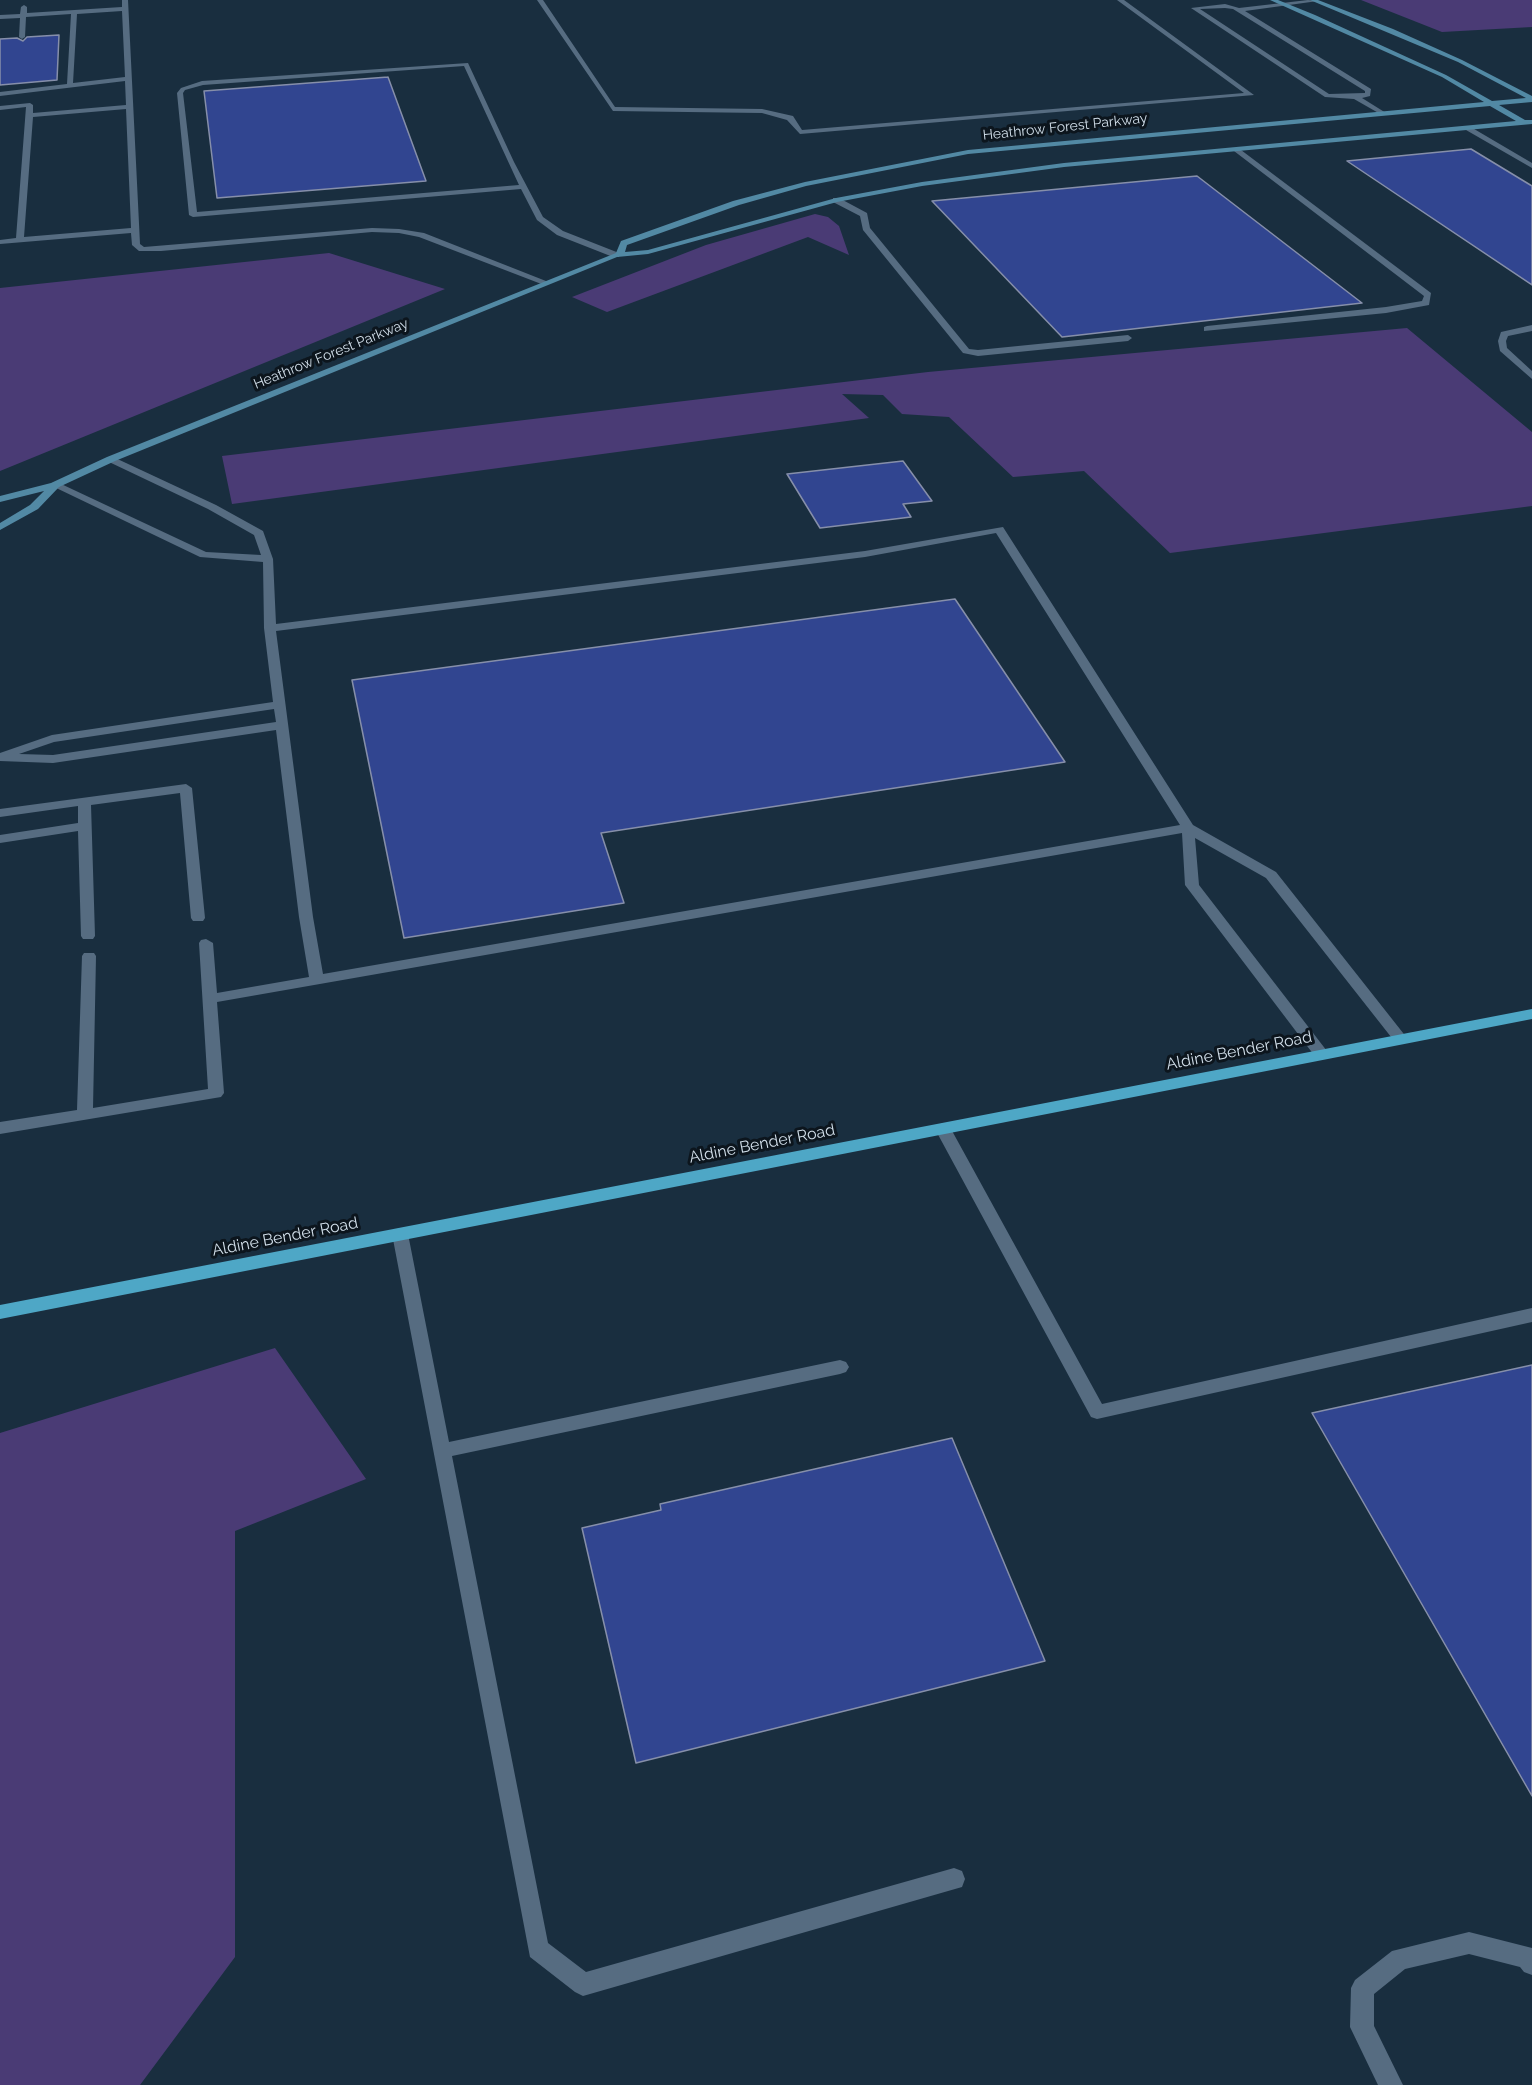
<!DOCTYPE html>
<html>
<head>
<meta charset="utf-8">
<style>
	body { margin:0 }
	canvas { display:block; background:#192e3f }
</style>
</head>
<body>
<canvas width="1532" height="2085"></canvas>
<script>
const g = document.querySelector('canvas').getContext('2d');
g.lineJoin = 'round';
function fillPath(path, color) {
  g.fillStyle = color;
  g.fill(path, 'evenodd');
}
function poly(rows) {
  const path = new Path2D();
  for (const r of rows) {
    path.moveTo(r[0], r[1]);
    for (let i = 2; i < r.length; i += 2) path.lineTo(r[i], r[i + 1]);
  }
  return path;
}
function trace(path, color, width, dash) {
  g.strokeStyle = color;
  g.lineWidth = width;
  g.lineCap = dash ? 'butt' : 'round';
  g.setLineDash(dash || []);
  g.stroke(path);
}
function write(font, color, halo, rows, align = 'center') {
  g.font = font + ' Raleway,sans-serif';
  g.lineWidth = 6;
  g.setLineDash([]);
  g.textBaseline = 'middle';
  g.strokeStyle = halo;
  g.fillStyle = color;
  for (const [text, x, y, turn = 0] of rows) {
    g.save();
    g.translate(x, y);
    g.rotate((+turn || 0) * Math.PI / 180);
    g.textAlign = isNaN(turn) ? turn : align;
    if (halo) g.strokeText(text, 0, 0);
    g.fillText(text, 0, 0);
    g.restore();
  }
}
fillPath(poly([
	[1361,0,1532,0,1532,27,1442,32],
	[815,214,828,217,839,226,849,255,808,237,607,312,572,297,706,245],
	[329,253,445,289,0,471,0,288],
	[1407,328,1532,432,1532,506,1170,553,1084,471,1013,477,949,417,902,414,883,395,842,394,869,418,232,504,222,456,928,372],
	[275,1348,366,1479,235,1531,235,1957,140,2085,0,2085,0,1433]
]), '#4a3b75');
const building = poly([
	[59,35,57,80,0,85,0,39,17,38,23,41,27,37,59,35],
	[388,77,426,181,217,198,204,91,388,77],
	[1471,149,1532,186,1532,285,1347,161,1471,149],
	[1197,176,1362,303,1062,337,932,201,1197,176],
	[903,461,932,501,903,504,911,517,820,528,787,474,903,461],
	[955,599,1065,762,601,833,624,903,404,938,352,680,955,599],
	[1532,1365,1532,1796,1312,1413,1532,1365],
	[952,1438,1045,1661,636,1763,582,1528,661,1510,660,1504,952,1438]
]);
fillPath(building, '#314590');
trace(building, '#868faa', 1.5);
fillPath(poly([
	[122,0,128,0,140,244,144,247,372,228,399,229,424,233,551,283,544,285,419,237,399,233,372,232,161,251,139,251,132,245,131,233,0,244,0,240,16,238,26,107,0,110,0,106,30,103,33,105,33,113,126,105,125,81,0,96,0,92,67,84,71,14,26,17,25,37,22,39,19,37,20,18,0,19,0,15,20,14,21,7,24,5,27,7,27,13,122,7,122,0],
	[122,11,125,77,73,83,77,14,122,11],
	[126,109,131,228,24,237,33,117,126,109],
	[537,0,543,0,615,107,762,109,793,116,802,130,1244,93,1117,0,1124,0,1254,95,800,134,787,120,762,113,613,111,537,0],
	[1308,0,1318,1,1245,11,1371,89,1370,96,1362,98,1386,113,1386,115,1382,115,1354,99,1325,97,1191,8,1225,4,1239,8,1308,0],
	[1225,8,1233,9,1365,91,1365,93,1329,94,1200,9,1225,8],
	[468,63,514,162,543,217,563,231,619,253,619,257,613,257,557,235,537,220,521,189,193,217,189,215,177,93,181,88,202,81,468,63],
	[464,66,519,185,197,212,183,93,185,90,203,85,464,66],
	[1469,126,1532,163,1532,168,1466,130,1469,126],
	[1237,147,1431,293,1429,305,1386,313,1204,331,1204,327,1207,326,1386,307,1422,301,1424,296,1234,151,1237,147],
	[833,198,839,198,867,213,870,228,969,349,978,350,1128,335,1132,338,1128,341,978,356,963,353,863,230,860,216,833,202,833,198],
	[1532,325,1532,331,1508,336,1506,341,1507,348,1532,371,1532,379,1500,351,1498,341,1501,332,1532,325],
	[111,456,216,505,263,531,273,559,276,624,865,551,1003,527,1193,825,1276,872,1407,1038,1405,1042,1395,1042,1266,878,1195,838,1199,885,1330,1055,1327,1059,1317,1059,1185,885,1182,833,217,1002,224,1093,221,1097,0,1134,0,1122,77,1110,82,956,84,953,94,953,96,956,93,1108,208,1089,199,943,201,940,206,939,213,943,217,993,309,977,299,917,276,730,53,763,0,761,0,753,52,735,273,702,264,628,263,562,200,557,50,485,59,483,206,552,261,555,254,535,208,509,107,461,106,459,111,456],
	[996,533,1180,825,323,974,313,917,276,631,865,557,996,533],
	[274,709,276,722,53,755,19,754,54,742,274,709],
	[186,784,192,788,205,918,203,921,193,921,191,918,180,793,91,805,95,936,93,939,83,939,81,936,78,831,0,843,0,835,78,823,78,806,0,817,0,809,186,784],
	[943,1123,949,1125,951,1129,1102,1404,1532,1308,1532,1322,1097,1419,1091,1417,935,1129,937,1125,943,1123],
	[400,1228,406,1230,408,1234,449,1442,840,1360,846,1362,849,1367,846,1372,840,1374,452,1456,548,1943,586,1972,954,1868,962,1871,965,1879,962,1887,583,1996,575,1992,530,1957,392,1234,394,1230,400,1228],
	[1469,1932,1532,1948,1532,1975,1524,1972,1520,1967,1469,1954,1405,1969,1374,1994,1374,2026,1403,2085,1378,2085,1350,2027,1351,1988,1355,1980,1392,1951,1469,1932]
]), '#566c81');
fillPath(poly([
	[1270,0,1278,0,1315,15,1446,75,1492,101,1526,98,1458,62,1310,0,1318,0,1393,29,1462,60,1532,96,1532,102,1499,105,1525,120,1532,120,1532,124,1064,167,922,186,837,202,648,254,617,257,115,461,59,487,38,509,0,530,0,523,30,505,44,491,0,502,0,496,51,483,107,457,616,253,621,241,733,201,805,182,968,150,1484,102,1442,77,1270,0],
	[1490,106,1516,121,1064,163,922,182,836,198,648,250,625,252,627,245,739,205,806,186,968,154,1490,106]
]), '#5289a4');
fillPath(poly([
	[1532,1009,1532,1019,0,1319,0,1305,1532,1009]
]), '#4ea7c6');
write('14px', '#d2dfea', '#0c151d', [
	["Heathrow Forest Parkway",1065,127,-6],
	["Heathrow Forest Parkway",331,354,-22]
]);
write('16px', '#d2dfea', '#0c151d', [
	["Aldine Bender Road",1239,1051,-11],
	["Aldine Bender Road",762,1144,-11],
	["Aldine Bender Road",285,1237,-11]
]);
</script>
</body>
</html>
